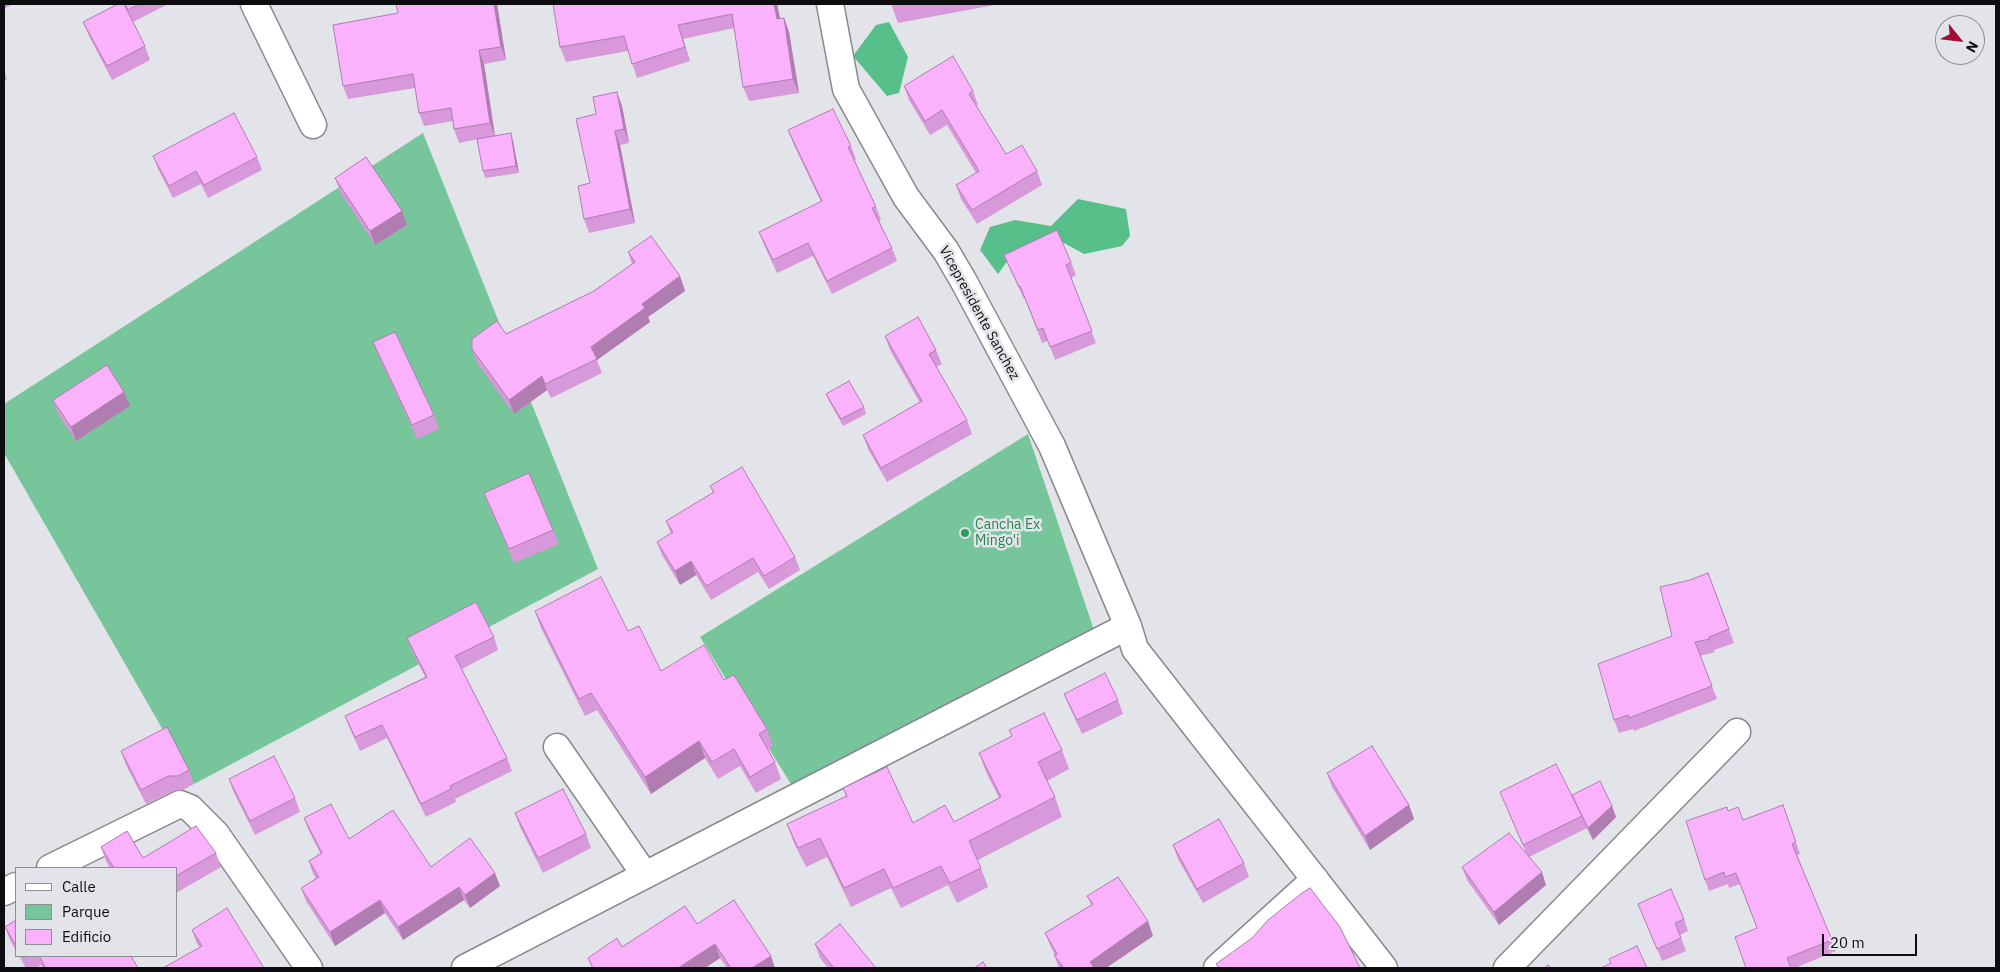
<!DOCTYPE html>
<html>
<head>
<meta charset="utf-8">
<style>
	body { margin:0 }
	#map { position:relative; width:2000px; height:972px; overflow:hidden; background:#e3e4e9; font-family:"IBM Plex Sans",sans-serif }
	canvas { display:block }
	.frame { position:absolute; inset:0; border:5px solid #0d0d0f; pointer-events:none }
	.legend { position:absolute; left:15px; top:867px; width:162px; height:90px; box-sizing:border-box; background:#e3e4e9; border:1px solid #8d8e92; margin:0; padding:6px 9px; list-style:none; font-size:15px; color:#0d0d0f }
	.legend li { display:flex; align-items:center; gap:10px; height:25px }
	.legend b { width:25px; border:1px solid #8d8e92 }
	.north { position:absolute; left:1935px; top:15px; width:50px; height:50px; box-sizing:border-box; background:#e3e4e9; border:1px solid #8d8e92; border-radius:50%; rotate:119deg; font-size:14px; font-weight:700; line-height:20px; text-align:center; color:#0d0d0f }
	.north::after { content:''; display:block; margin:auto; width:18px; height:22px; background:#a50b36; clip-path:polygon(50% 0,100% 100%,50% 72%,0 100%) }
	.scale { position:absolute; left:1822px; top:934px; width:95px; height:22px; box-sizing:border-box; border:2px solid #0d0d0f; border-top:0; padding-left:6px; font-size:15px; line-height:18px; white-space:nowrap; color:#0d0d0f; -webkit-text-stroke:4px #e3e4e9; paint-order:stroke }
</style>
</head>
<body>
<div id="map">
<canvas width="2000" height="972"></canvas>
<div class="frame"></div>
<ul class="legend">
<li><b style="height:6px;background:#fff"></b>Calle</li>
<li><b style="height:14px;background:#77c59a"></b>Parque</li>
<li><b style="height:14px;background:#fab2fc"></b>Edificio</li>
</ul>
<div class="north">N</div>
<div class="scale">20 m</div>
</div>
<script>
const g = document.querySelector('canvas').getContext('2d');
g.lineJoin = 'round';
function fillPath(path, color) {
  g.fillStyle = color;
  g.fill(path, 'evenodd');
}
function poly(rows) {
  const path = new Path2D();
  for (const r of rows) {
    path.moveTo(r[0], r[1]);
    for (let i = 2; i < r.length; i += 2) path.lineTo(r[i], r[i + 1]);
  }
  return path;
}
function trace(path, color, width, dash) {
  g.strokeStyle = color;
  g.lineWidth = width;
  g.lineCap = dash ? 'butt' : 'round';
  g.setLineDash(dash || []);
  g.stroke(path);
}
function write(font, color, halo, rows, align = 'center') {
  g.font = font + ' "IBM Plex Sans",sans-serif';
  g.lineWidth = 5;
  g.setLineDash([]);
  g.textBaseline = 'middle';
  g.strokeStyle = halo;
  g.fillStyle = color;
  for (const [text, x, y, turn = 0] of rows) {
    g.save();
    g.translate(x, y);
    g.rotate((+turn || 0) * Math.PI / 180);
    g.textAlign = isNaN(turn) ? turn : align;
    if (halo) g.strokeText(text, 0, 0);
    g.fillText(text, 0, 0);
    g.restore();
  }
}
fillPath(poly([
	[423,133,598,569,194,784,4,453,4,404],
	[1028,434,1095,633,794,789,700,637]
]), '#77c59a');
fillPath(poly([
	[889,22,908,57,899,93,887,96,853,56,876,25],
	[1078,199,1126,209,1130,236,1122,246,1084,254,1051,236,1014,252,998,274,980,250,990,227,1015,220,1051,226]
]), '#57bf89');
const minor = poly([
	[254,4,313,125],
	[830,4,846,89,906,197,946,251,963,280,1052,446,1128,626],
	[557,747,645,875],
	[50,868,180,804,190,808,216,834,309,968],
	[4,892,16,886],
	[465,968,1128,626,1135,649,1384,968],
	[1217,968,1315,879],
	[1507,968,1737,732]
]);
trace(minor, '#88898e', 29);
trace(minor, '#fff', 26);
fillPath(poly([
	[4,4,10,4,11,5,4,9],
	[118,4,168,4,133,22,145,46,150,60,112,80,89,36,83,22],
	[497,4,506,60,484,64,495,136,513,141,519,173,485,178,483,171,478,139,459,143,454,129,453,121,424,126,419,113,415,88,348,99,343,86],
	[553,4,777,4,780,19,784,18,789,32,799,93,749,101,743,87,734,28,683,39,690,61,637,78,628,51,566,62,560,47],
	[891,4,1000,4,898,23],
	[4,69,7,79,4,81],
	[904,86,973,91,978,105,976,106,1006,154,1037,171,1042,185,977,224,961,199,956,185,976,173,947,125,930,135,909,100],
	[622,106,629,143,620,145,635,223,589,233,584,219,590,183],
	[788,130,851,146,856,159,854,160,876,207,881,220,879,221,892,248,897,261,832,294,813,256,777,273,764,245,759,232,821,202,793,143],
	[153,156,257,157,262,170,208,198,201,184,173,198,158,169],
	[335,178,402,211,407,225,375,245,340,192],
	[628,252,680,276,685,291,648,317,650,322,597,360,602,373,551,398,547,390,514,414,477,363,472,349,506,334,594,291,632,264],
	[1004,255,1071,262,1076,275,1071,278,1096,343,1055,360,1048,341,1042,343,1025,299,1024,299,1009,267],
	[885,336,936,350,942,364,936,367,967,420,972,434,887,482,868,449,863,435,920,403,890,350],
	[373,342,434,415,439,429,417,439,379,357],
	[826,394,864,407,866,414,843,426,829,401],
	[53,400,130,406,76,441,58,414],
	[710,486,795,557,800,570,769,589,758,572,711,600,696,575,680,585,662,555,657,542,671,534,666,521,713,493],
	[484,493,553,530,559,544,514,563],
	[1708,573,1734,643,1714,650,1715,652,1700,656,1717,699,1634,731,1633,729,1619,733,1614,720,1672,636,1690,580],
	[535,611,628,631,661,671,724,680,767,729,773,746,768,749,775,762,781,779,756,793,740,766,718,779,705,758,651,794,597,710,585,716,541,628],
	[494,637,498,650,462,669,507,758,512,771,455,799,456,802,426,817,387,738,360,751,350,729,345,716,425,677,412,651,407,638],
	[1064,694,1118,700,1123,714,1082,734,1070,708],
	[1009,730,1062,750,1069,769,1047,781,1055,797,1062,817,978,860,988,887,957,903,948,885,901,908,891,888,851,907,827,857,806,867,794,843,787,824,846,796,843,788,913,823,954,822,999,798,986,772,979,753,1012,736],
	[121,751,189,770,194,784,183,790,173,791,146,804,126,765],
	[1327,773,1409,805,1414,819,1370,850,1332,787],
	[229,779,295,798,300,812,255,835,234,793],
	[1500,792,1573,798,1612,806,1616,817,1593,840,1586,827,1587,828,1529,857,1546,885,1499,925,1467,880,1462,867,1526,853],
	[1783,805,1800,854,1797,855,1836,951,1795,968,1746,968,1757,928,1740,884,1729,888,1728,884,1709,891,1705,880,1729,811,1743,820],
	[515,813,586,834,591,848,543,873,520,827],
	[304,818,349,839,431,867,500,886,470,908,464,900,403,940,385,913,335,946,306,901,301,888,316,878,313,874,309,861,320,853,309,831],
	[1173,845,1244,863,1249,877,1203,903,1178,859],
	[101,847,143,858,216,853,221,867,176,893,176,868,110,868,106,861],
	[1087,896,1153,936,1106,968,1059,968,1054,955,1055,955,1051,947,1045,933,1091,905],
	[1638,904,1684,919,1688,931,1680,935,1686,951,1662,961],
	[16,920,16,951,10,940,5,927],
	[697,924,775,968,727,968,720,958,705,968,592,968,588,958],
	[192,930,264,968,200,947,197,944],
	[815,944,876,968,828,968,820,958],
	[19,956,131,956,138,968,43,968,41,965,36,968,26,968]
]), '#d799d9');
fillPath(poly([
	[494,4,497,4,506,60,501,47],
	[774,4,777,4,783,33,777,19],
	[784,18,789,32,799,93,793,79],
	[678,25,683,39,690,61,685,47],
	[479,50,484,64,495,136,490,123],
	[617,92,622,106,629,143,624,129],
	[615,131,620,145,635,223,630,209],
	[511,133,513,141,519,173,516,166],
	[402,211,407,225,375,245,370,231],
	[680,276,685,291,648,317,650,322,597,360,591,347,642,304],
	[542,376,547,390,514,414,509,400],
	[124,392,130,406,76,441,71,427],
	[691,561,696,575,680,585,675,571],
	[699,741,705,758,651,794,645,777],
	[1409,805,1414,819,1370,850,1365,836],
	[1612,806,1616,817,1593,840,1588,828],
	[1542,872,1546,885,1499,925,1494,912],
	[495,873,500,886,470,908,465,895],
	[459,887,464,900,403,940,398,927],
	[380,900,385,913,335,946,330,932],
	[1148,921,1153,936,1106,968,1092,968,1090,962],
	[715,944,720,958,705,968,678,968],
	[771,956,775,968,752,968]
]), '#af7db0');
const building = poly([
	[118,4,124,4,145,46,107,66,83,22,118,4],
	[125,4,139,4,128,10,125,4],
	[396,4,494,4,501,47,479,50,490,123,454,129,451,108,419,113,413,74,343,86,333,25,398,13,396,4],
	[553,4,774,4,777,19,784,18,793,79,743,87,732,14,678,25,685,47,632,64,624,36,560,47,553,4],
	[953,56,973,91,969,94,1006,154,1022,145,1037,171,972,210,956,185,979,171,942,110,925,121,904,86,953,56],
	[617,92,624,129,615,131,630,209,584,219,578,186,590,183,576,119,596,114,593,97,617,92],
	[833,109,851,146,848,147,876,207,872,208,892,248,827,281,808,243,773,260,759,232,822,201,788,130,833,109],
	[234,113,257,157,204,185,196,171,169,186,153,156,234,113],
	[511,133,516,166,483,171,477,139,511,133],
	[366,157,402,211,370,231,335,178,366,157],
	[1057,230,1071,262,1066,265,1092,331,1050,347,1043,328,1038,330,1020,286,1019,287,1004,255,1057,230],
	[651,236,680,276,642,304,645,308,591,347,597,359,545,384,542,376,509,400,472,349,472,339,497,321,506,334,594,291,635,262,628,252,651,236],
	[918,317,936,350,929,354,967,420,881,468,863,435,922,401,885,336,918,317],
	[395,332,434,415,412,425,373,342,395,332],
	[107,365,124,392,71,427,53,400,107,365],
	[849,381,864,407,841,419,826,394,849,381],
	[742,467,795,557,764,576,753,558,706,586,691,561,675,571,657,542,673,532,666,521,714,492,710,486,742,467],
	[529,473,553,530,509,549,484,493,529,473],
	[1708,573,1729,629,1709,637,1710,639,1695,642,1712,686,1629,718,1628,715,1614,720,1598,664,1672,636,1660,587,1690,580,1708,573],
	[601,577,628,631,639,626,661,671,704,645,724,680,734,675,767,729,759,734,775,762,750,777,734,749,712,762,699,741,645,777,591,693,579,699,535,611,601,577],
	[476,602,494,637,455,656,507,758,450,786,451,789,421,804,382,725,355,737,345,716,427,677,407,638,476,602],
	[1105,673,1118,700,1077,720,1064,694,1105,673],
	[1044,713,1062,750,1038,762,1055,797,969,841,981,868,950,883,941,866,893,888,884,869,844,888,820,838,798,848,787,824,847,796,843,788,887,767,913,823,945,805,954,822,1001,797,979,753,1012,736,1009,730,1044,713],
	[167,727,189,770,178,776,168,776,141,790,121,751,167,727],
	[1372,746,1409,805,1365,836,1327,773,1372,746],
	[274,756,295,798,250,821,229,779,274,756],
	[1556,764,1582,816,1523,845,1500,792,1556,764],
	[1600,781,1612,806,1588,828,1572,795,1600,781],
	[563,789,586,834,538,858,515,813,563,789],
	[331,804,349,839,393,810,431,867,470,838,495,873,465,895,459,887,398,927,380,900,330,932,301,888,319,877,309,861,322,853,304,818,331,804],
	[1783,805,1796,842,1792,844,1832,940,1787,958,1791,968,1746,968,1735,937,1757,928,1736,873,1725,877,1724,872,1705,880,1686,821,1727,807,1728,811,1738,807,1743,820,1783,805],
	[1219,819,1244,863,1197,889,1173,845,1219,819],
	[196,826,216,853,176,876,176,868,114,868,101,847,127,831,143,858,196,826],
	[1509,833,1542,872,1494,912,1462,867,1509,833],
	[1118,877,1148,921,1090,962,1094,968,1064,968,1054,955,1057,954,1045,933,1093,904,1087,896,1118,877],
	[1310,888,1340,927,1360,968,1219,968,1216,964,1252,938,1268,920,1302,893,1310,888],
	[1671,889,1684,919,1675,923,1681,938,1657,949,1638,904,1671,889],
	[734,900,771,956,752,968,731,968,715,944,678,968,593,968,588,958,617,938,622,947,685,906,697,924,734,900],
	[227,908,264,968,163,968,202,946,192,930,227,908],
	[16,920,16,946,5,927,16,920],
	[840,924,876,968,834,968,815,944,840,924],
	[1637,946,1647,968,1601,968,1611,963,1609,959,1637,946],
	[22,956,28,956,24,958,22,956],
	[39,956,131,956,138,968,46,968,39,956],
	[983,962,987,968,974,968,983,962],
	[1548,965,1551,968,1544,968,1548,965]
]);
fillPath(building, '#fab2fc');
trace(building, '#af7db0', 1);
for (const [x, y, r, color] of [
	[965,533,5,"#2e9e5b"]
]) {
  const dot = new Path2D();
  dot.arc(x, y, r, 0, 2 * Math.PI);
  g.fillStyle = color;
  g.fill(dot);
  trace(dot, '#e3e4e9', 2);
}
write('14px', '#0d0d0f', '#e3e4e9', [
	["Vicepresidente Sanchez",979,313,61]
]);
write('14px', '#27864d', '#e3e4e9', [
	["Cancha Ex",975,525],
	["Mingo'i",975,541]
], 'left');
</script>
</body>
</html>
